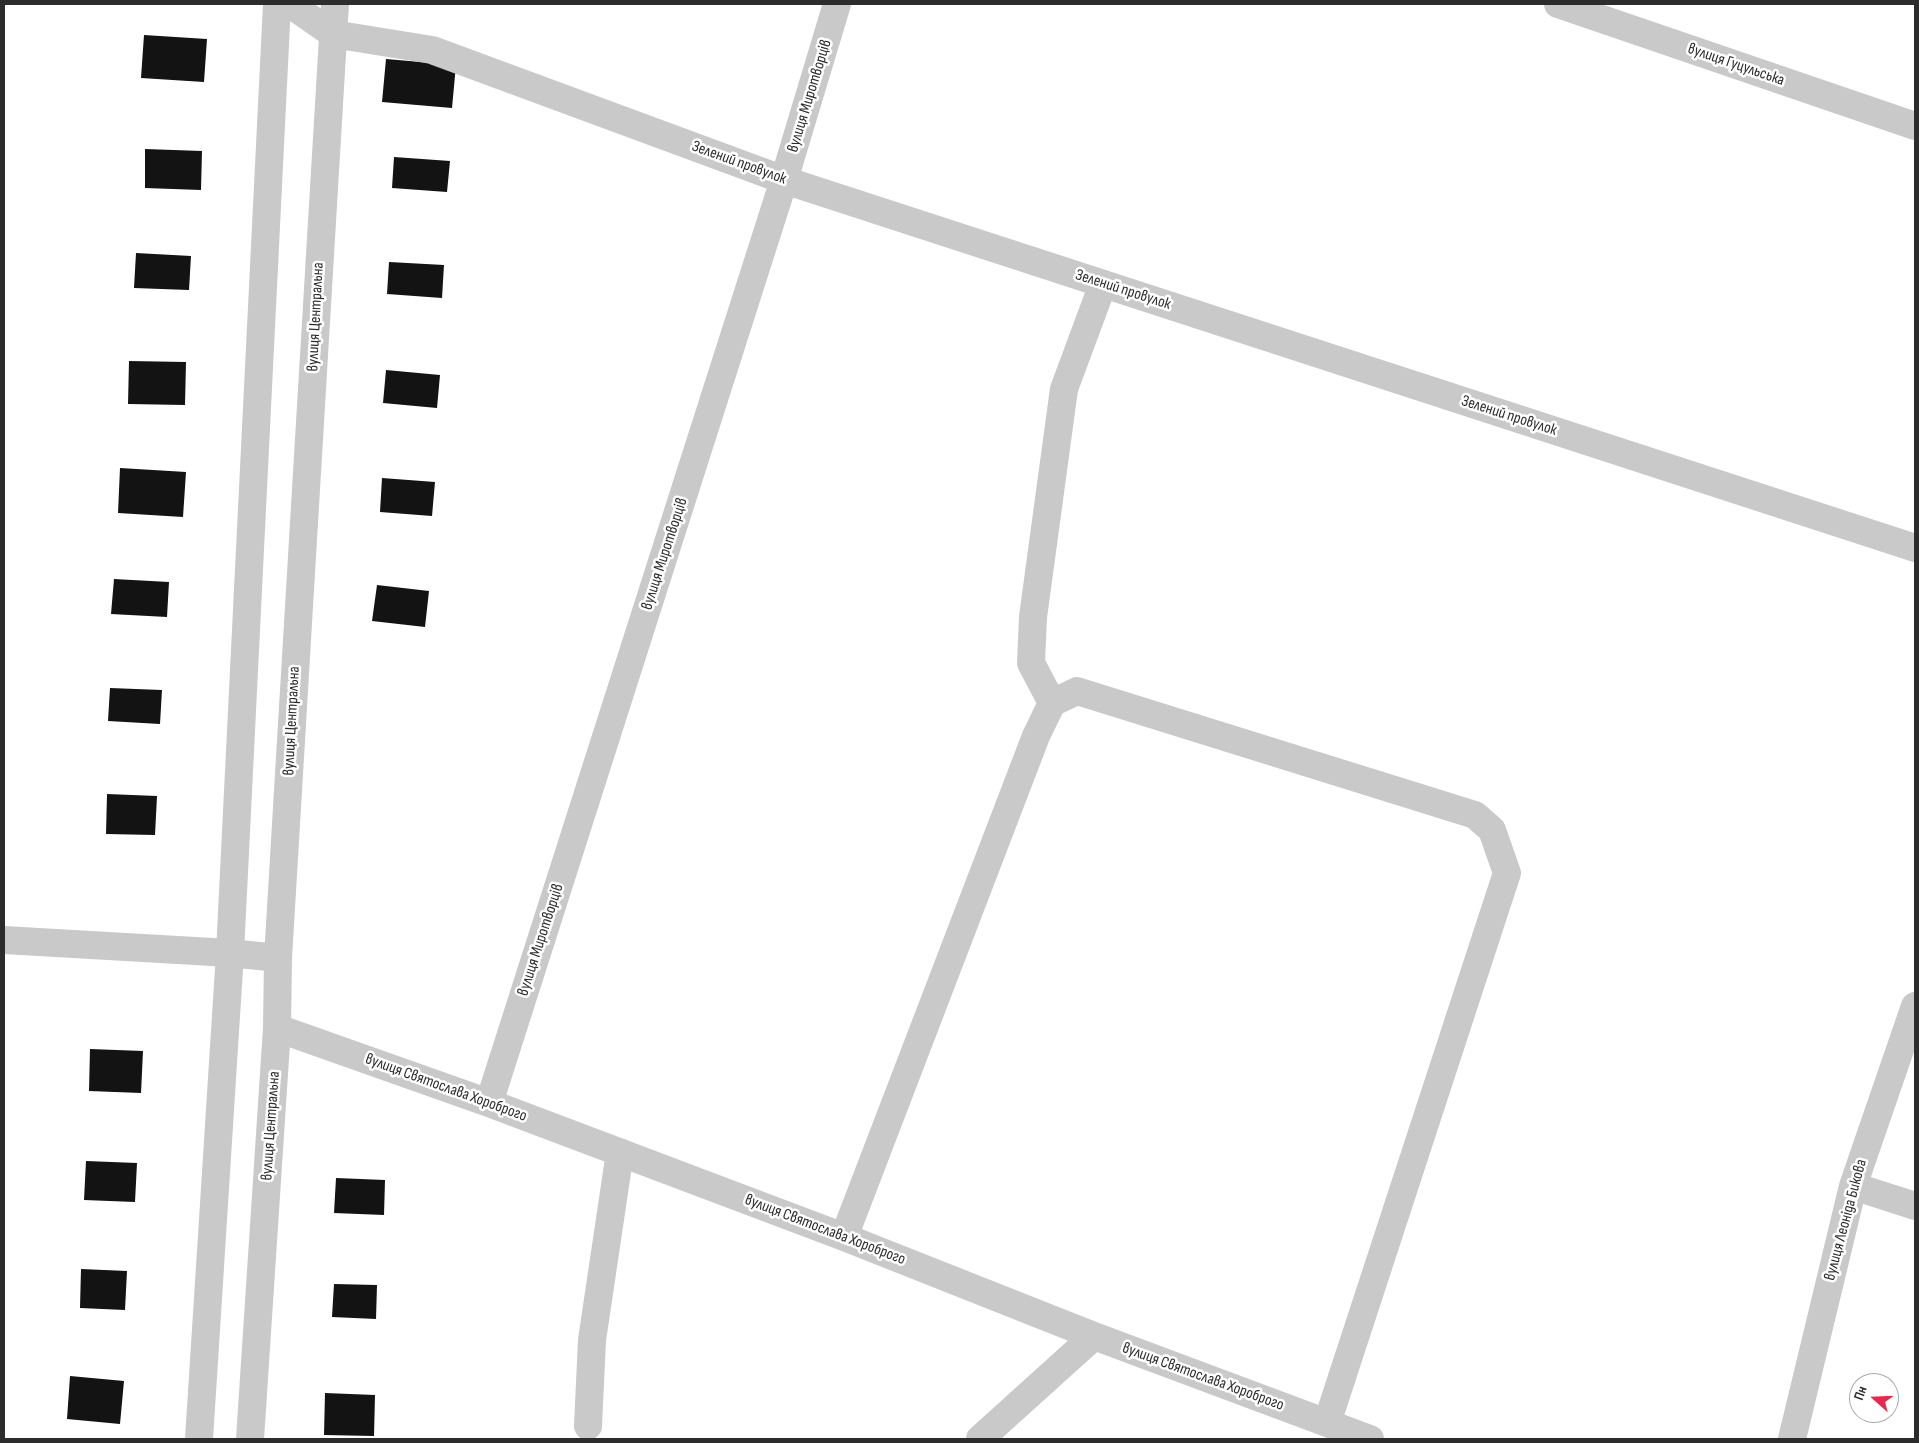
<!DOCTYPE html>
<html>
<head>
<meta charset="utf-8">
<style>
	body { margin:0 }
	#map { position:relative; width:1919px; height:1443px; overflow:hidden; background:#fff; font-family:"Sofia Sans Condensed",sans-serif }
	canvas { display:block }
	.frame { position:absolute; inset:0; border:5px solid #2c2c2c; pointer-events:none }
	.north { position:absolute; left:1849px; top:1373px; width:50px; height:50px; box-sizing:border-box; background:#fff; border:1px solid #ababab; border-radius:50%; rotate:290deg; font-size:14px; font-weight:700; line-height:20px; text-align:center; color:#2c2c2c }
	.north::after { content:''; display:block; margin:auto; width:18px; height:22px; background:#e9284d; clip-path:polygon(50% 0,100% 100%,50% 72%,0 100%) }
</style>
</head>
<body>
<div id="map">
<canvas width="1919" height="1443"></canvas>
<div class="frame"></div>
<div class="north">Пн</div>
</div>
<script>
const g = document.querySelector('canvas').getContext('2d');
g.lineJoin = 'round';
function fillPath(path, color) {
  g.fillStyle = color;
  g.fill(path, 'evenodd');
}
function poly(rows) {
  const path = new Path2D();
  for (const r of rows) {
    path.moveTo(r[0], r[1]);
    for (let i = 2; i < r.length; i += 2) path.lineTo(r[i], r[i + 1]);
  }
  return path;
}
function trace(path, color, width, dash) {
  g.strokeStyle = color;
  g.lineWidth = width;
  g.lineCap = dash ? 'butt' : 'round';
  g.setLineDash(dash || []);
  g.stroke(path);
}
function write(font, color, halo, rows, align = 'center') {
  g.font = font + ' "Sofia Sans Condensed",sans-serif';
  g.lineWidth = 5;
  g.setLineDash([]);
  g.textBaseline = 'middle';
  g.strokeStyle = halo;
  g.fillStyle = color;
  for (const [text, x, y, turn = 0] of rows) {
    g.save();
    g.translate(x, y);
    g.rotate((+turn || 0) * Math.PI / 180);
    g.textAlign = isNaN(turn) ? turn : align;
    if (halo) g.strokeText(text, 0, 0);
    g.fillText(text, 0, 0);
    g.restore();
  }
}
fillPath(poly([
	[144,35,207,39,204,82,141,78],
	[386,59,456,65,452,108,382,102],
	[145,149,202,151,201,190,145,188],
	[394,157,450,161,447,192,392,188],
	[136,253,191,256,189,290,134,288],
	[389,262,444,265,442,298,387,294],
	[129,361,186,362,185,405,128,404],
	[386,370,440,375,437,408,383,403],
	[120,468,186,472,183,517,118,513],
	[382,478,435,482,432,516,380,512],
	[114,579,169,582,167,617,111,614],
	[377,585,429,591,425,627,372,621],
	[110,688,162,690,160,724,108,721],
	[107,794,157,796,155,835,106,834],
	[90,1049,143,1051,141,1093,89,1091],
	[86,1161,137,1163,135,1202,84,1200],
	[336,1178,385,1180,384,1215,334,1213],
	[81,1269,127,1271,125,1310,80,1308],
	[334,1284,377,1285,376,1319,332,1317],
	[70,1376,124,1381,120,1424,67,1419],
	[325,1393,375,1395,374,1436,324,1435]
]), '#131313');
trace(poly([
	[290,4,333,34,432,50,784,180,1915,548],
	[1558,4,1915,126],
	[1052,703,1031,663,1033,617,1064,389,1103,284],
	[4,940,230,953,278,958],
	[277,1028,489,1103,844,1237,1094,1336,1370,1439],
	[489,1103,784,180,837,4],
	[1853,1186,1915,1206],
	[844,1237,1036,736,1052,703,1077,691,1475,815,1492,830,1507,873,1327,1423],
	[588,1426,592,1340,620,1152],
	[199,1439,230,953,277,4],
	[250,1439,277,1028,278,958,335,4],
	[980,1439,1094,1336],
	[1792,1439,1853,1186,1915,1006]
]), '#c9c9c9', 28);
write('16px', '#2c2c2c', '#fff', [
	["вулиця Гуцульська",1736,65,19],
	["вулиця Миротворців",810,96,-73],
	["Зелений провулок",739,163,20],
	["Зелений провулок",1123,290,18],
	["вулиця Центральна",316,317,-87],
	["Зелений провулок",1509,416,18],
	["вулиця Миротворців",665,554,-72],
	["вулиця Центральна",292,721,-87],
	["вулиця Миротворців",541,940,-72],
	["вулиця Святослава Хороброго",446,1088,20],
	["вулиця Центральна",271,1126,-86],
	["вулиця Леоніда Бикова",1846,1220,-75],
	["вулиця Святослава Хороброго",825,1230,21],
	["вулиця Святослава Хороброго",1203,1377,20]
]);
</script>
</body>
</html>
